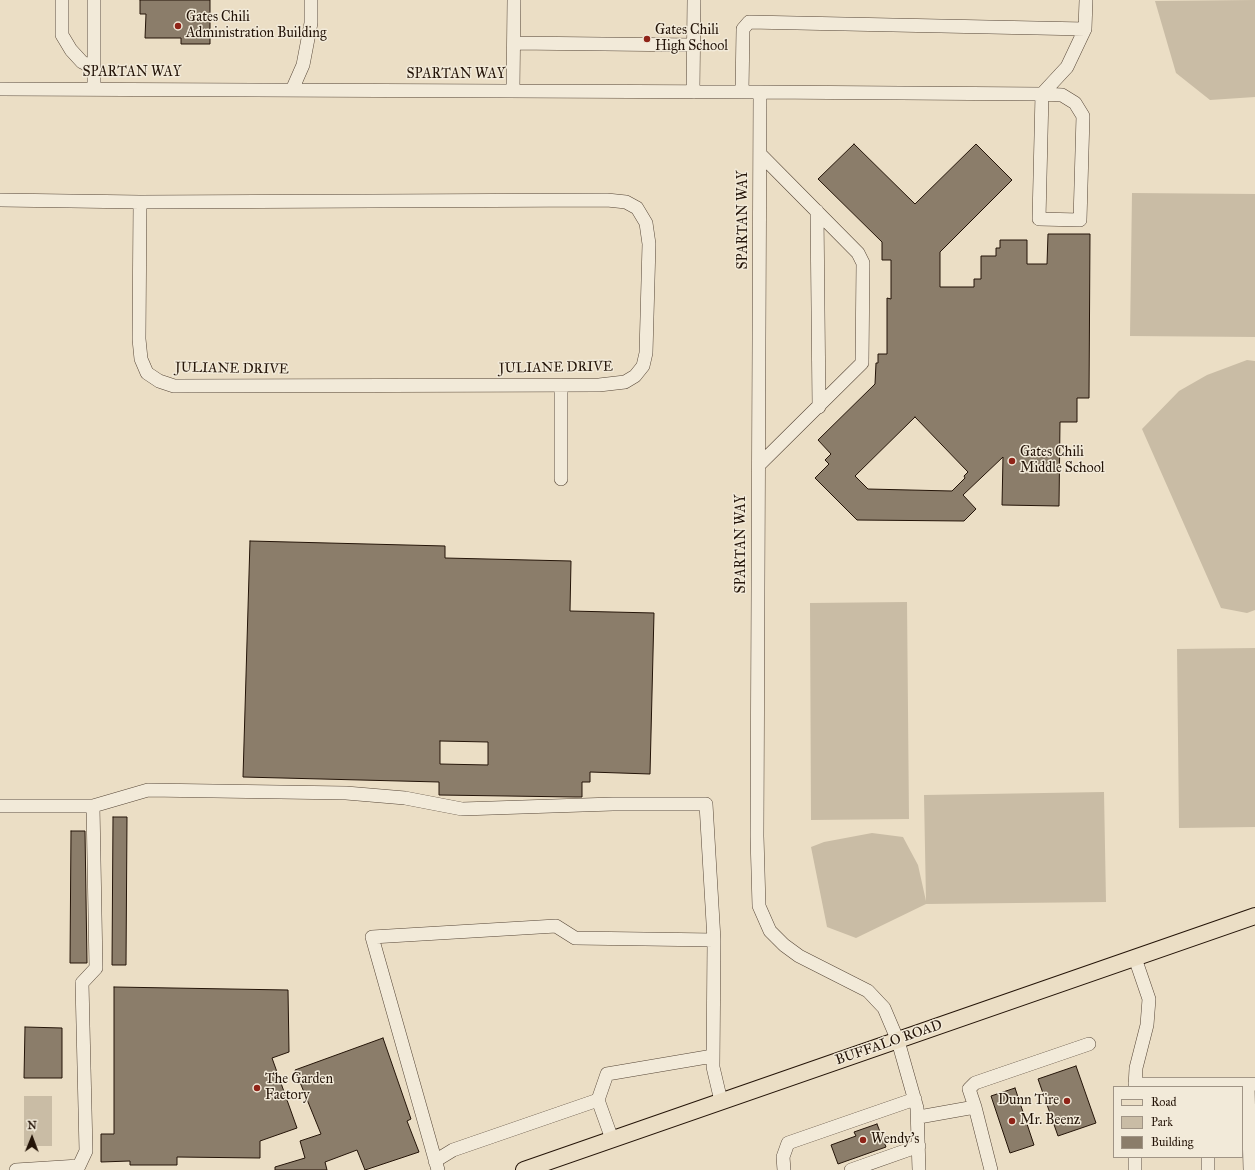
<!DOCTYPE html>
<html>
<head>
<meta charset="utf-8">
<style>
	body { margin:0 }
	#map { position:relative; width:1255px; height:1170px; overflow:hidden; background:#ebdec5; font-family:"IM FELL Great Primer",serif }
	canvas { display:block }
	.legend { position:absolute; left:1113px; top:1086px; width:130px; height:72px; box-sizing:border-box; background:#f2ead9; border:1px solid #a09485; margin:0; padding:5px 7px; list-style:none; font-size:12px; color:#241408 }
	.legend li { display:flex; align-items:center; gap:8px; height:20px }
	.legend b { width:20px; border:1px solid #a09485 }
	.north { position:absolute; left:12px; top:1118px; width:40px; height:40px; -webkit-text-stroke:3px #f2ead9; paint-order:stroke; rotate:1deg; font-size:11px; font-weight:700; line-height:16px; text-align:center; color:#241408 }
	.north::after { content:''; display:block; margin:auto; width:14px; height:18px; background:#241408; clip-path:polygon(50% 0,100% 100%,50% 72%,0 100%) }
</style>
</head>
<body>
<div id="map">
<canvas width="1255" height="1170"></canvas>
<ul class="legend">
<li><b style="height:5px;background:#ebdec5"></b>Road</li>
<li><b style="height:11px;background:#c9bca5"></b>Park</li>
<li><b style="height:11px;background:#8b7d6a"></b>Building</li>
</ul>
<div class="north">N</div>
</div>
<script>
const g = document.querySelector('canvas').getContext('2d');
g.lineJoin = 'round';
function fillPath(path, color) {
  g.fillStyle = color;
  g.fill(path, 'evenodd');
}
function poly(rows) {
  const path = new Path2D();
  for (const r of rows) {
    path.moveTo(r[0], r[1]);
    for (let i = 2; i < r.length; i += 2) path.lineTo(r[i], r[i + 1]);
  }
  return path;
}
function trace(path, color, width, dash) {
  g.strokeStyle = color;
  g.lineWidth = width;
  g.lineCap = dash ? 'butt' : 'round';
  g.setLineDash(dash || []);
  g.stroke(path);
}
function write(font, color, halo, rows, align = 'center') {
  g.font = font + ' "IM FELL Great Primer",serif';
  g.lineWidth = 3;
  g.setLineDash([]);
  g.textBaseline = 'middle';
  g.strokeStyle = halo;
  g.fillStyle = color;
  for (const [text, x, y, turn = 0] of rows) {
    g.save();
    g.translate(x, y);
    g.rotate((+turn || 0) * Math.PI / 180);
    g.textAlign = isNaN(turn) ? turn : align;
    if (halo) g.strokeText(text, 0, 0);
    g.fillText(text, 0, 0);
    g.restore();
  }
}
fillPath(poly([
	[1255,0,1255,97,1210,100,1176,73,1155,1],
	[1132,193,1255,194,1255,337,1130,336],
	[1247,360,1255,361,1255,610,1247,613,1221,608,1142,429,1179,391,1207,375],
	[907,602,909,819,811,820,810,603],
	[1255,648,1255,827,1179,828,1177,649],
	[1104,792,1106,902,926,904,856,938,827,927,811,847,824,842,872,833,903,837,918,865,926,901,924,795],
	[24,1096,52,1096,52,1146,24,1146]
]), '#c9bca5');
const building = poly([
	[140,0,210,0,210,44,181,44,181,38,145,38,146,14,140,14,140,0],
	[854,144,915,204,976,144,1012,180,940,252,940,287,974,287,974,279,981,279,981,256,996,256,996,248,1000,248,1000,240,1027,240,1027,264,1047,264,1048,234,1090,234,1089,398,1077,398,1077,422,1060,422,1059,506,1002,505,1003,457,963,495,976,509,964,521,857,520,815,478,829,464,825,460,831,454,818,440,875,384,876,363,878,363,878,354,887,354,887,298,891,299,891,260,882,260,882,242,818,179,854,144],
	[915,417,968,472,964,476,965,478,952,491,868,489,855,476,915,417],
	[250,541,445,546,445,558,571,561,570,611,654,613,650,774,590,772,590,782,582,782,582,797,575,797,439,795,439,782,243,777,250,541],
	[440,741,488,742,488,765,440,764,440,741],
	[113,817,127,817,126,965,112,965,113,817],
	[71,831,85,831,87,963,70,963,71,831],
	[114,987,288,990,289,1052,272,1058,297,1128,260,1141,260,1158,177,1157,177,1165,130,1165,130,1161,101,1162,101,1134,114,1134,114,987],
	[25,1027,62,1028,62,1078,24,1078,25,1027],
	[383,1038,411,1119,407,1121,419,1152,365,1170,357,1150,325,1162,327,1170,275,1170,275,1167,305,1158,300,1141,321,1134,295,1070,383,1038],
	[1076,1066,1096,1123,1058,1136,1038,1079,1076,1066],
	[1015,1088,1034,1145,1010,1153,991,1096,1015,1088],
	[877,1124,886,1147,838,1164,831,1145,856,1136,854,1132,877,1124]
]);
fillPath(building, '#8b7d6a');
trace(building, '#241408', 1);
const minor = poly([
	[62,0,62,35,71,50,82,62,94,68],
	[514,43,693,45],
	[0,89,760,92,757,836,759,906,770,931,784,945,799,956,868,991,884,1008,898,1041,917,1108,919,1170],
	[94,89,94,0],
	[292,90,303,65,311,23,311,0],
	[513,91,514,0],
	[693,92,694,0],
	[742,92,743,29,749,22,1085,29],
	[760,92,1042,94,1062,95,1075,103,1083,116,1080,220,1039,219,1042,94,1067,67,1085,29,1086,0],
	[0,200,140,202,607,200,626,202,637,208,646,223,649,244,646,353,643,366,635,376,625,382,599,385,174,386,159,381,147,373,141,359,139,339,140,202],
	[817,211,819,407],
	[759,465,862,363,863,263,858,253,760,154],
	[561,479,561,385],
	[0,806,93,806,148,790,346,793,405,798,462,809,613,804,706,804,714,940],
	[1135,1084,1255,1084],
	[1248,1084,1250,1170],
	[1135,1087,1136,1068,1147,1025,1149,999,1135,958],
	[598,1100,612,1139],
	[975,1107,991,1170],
	[919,1117,975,1107,969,1089,975,1083,1089,1044],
	[1135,1157,1135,1170],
	[1208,1157,1208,1170],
	[435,1161,453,1150,598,1100,607,1074,713,1056],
	[16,1170,79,1166,86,1151,82,983,96,968,93,806],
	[438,1170,372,937,556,926,575,938,714,940,713,1067,721,1101],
	[784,1170,783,1157,788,1143,915,1099],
	[851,1170,919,1146]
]);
const major = poly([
	[524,1170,1255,916]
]);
trace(minor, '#564637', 14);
trace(major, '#241408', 18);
trace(minor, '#f2ead9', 13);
trace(major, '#ebdec5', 16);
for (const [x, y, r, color] of [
	[178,26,4,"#8f2418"],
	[647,39,4,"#8f2418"],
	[1012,461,4,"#8f2418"],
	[257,1088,4,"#8f2418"],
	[1067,1101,4,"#8f2418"],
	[1012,1121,4,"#8f2418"],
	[863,1140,4,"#8f2418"]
]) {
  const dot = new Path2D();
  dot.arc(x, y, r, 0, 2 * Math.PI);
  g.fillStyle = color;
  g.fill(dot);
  trace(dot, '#f2ead9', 1.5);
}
write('14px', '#241408', '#f2ead9', [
	["Gates Chili",186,18],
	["Administration Building",186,34],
	["Gates Chili",655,31],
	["High School",655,47],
	["Gates Chili",1020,453],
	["Middle School",1020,469],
	["The Garden",265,1080],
	["Factory",265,1096],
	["Dunn Tire",1059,1101,"right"],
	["Mr. Beenz",1020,1121],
	["Wendy's",871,1140]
], 'left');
write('14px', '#241408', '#f2ead9', [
	["SPARTAN WAY",132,73],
	["SPARTAN WAY",456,75],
	["SPARTAN WAY",744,220,-90],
	["JULIANE DRIVE",556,368,-1],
	["JULIANE DRIVE",232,369,1],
	["SPARTAN WAY",742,544,-90],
	["BUFFALO ROAD",889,1043,-19]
]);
</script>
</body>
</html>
